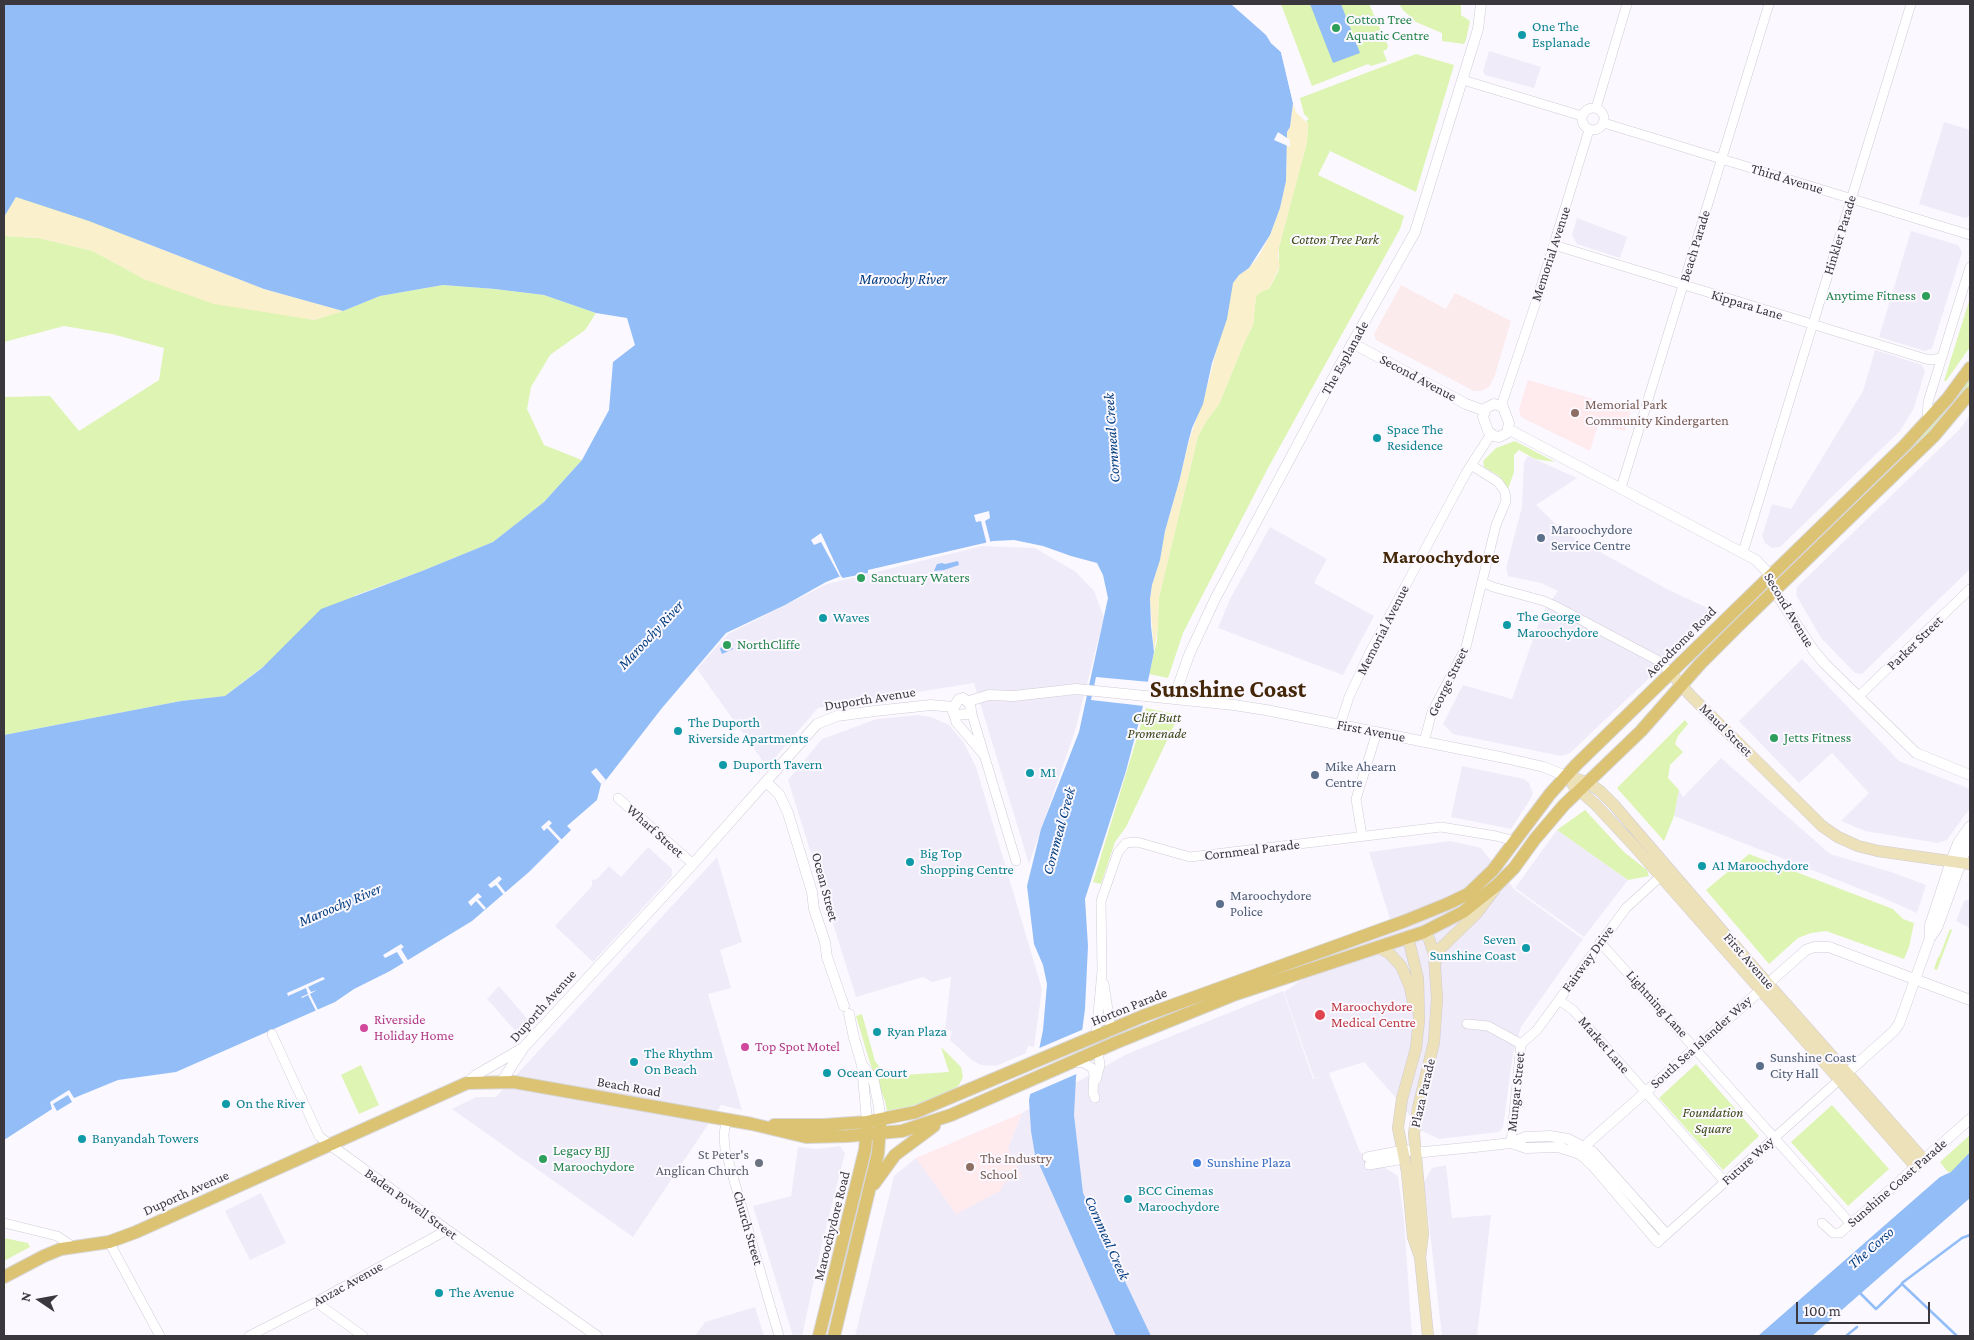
<!DOCTYPE html>
<html>
<head>
<meta charset="utf-8">
<style>
	body { margin:0 }
	#map { position:relative; width:1974px; height:1340px; overflow:hidden; background:#fbf8ff; font-family:"Crimson Pro",serif }
	canvas { display:block }
	.frame { position:absolute; inset:0; border:5px solid #3a383d; pointer-events:none }
	.north { position:absolute; left:15px; top:1275px; width:50px; height:50px; -webkit-text-stroke:4px #fbf8ff; paint-order:stroke; rotate:282deg; font-size:14px; font-weight:700; line-height:20px; text-align:center; color:#3a383d }
	.north::after { content:''; display:block; margin:auto; width:18px; height:22px; background:#3a383d; clip-path:polygon(50% 0,100% 100%,50% 72%,0 100%) }
	.scale { position:absolute; left:1796px; top:1302px; width:134px; height:22px; box-sizing:border-box; border:2px solid #3a383d; border-top:0; padding-left:6px; font-size:15px; line-height:18px; white-space:nowrap; color:#3a383d; -webkit-text-stroke:4px #fbf8ff; paint-order:stroke }
</style>
</head>
<body>
<div id="map">
<canvas width="1974" height="1340"></canvas>
<div class="frame"></div>
<div class="north">N</div>
<div class="scale">100 m</div>
</div>
<script>
const g = document.querySelector('canvas').getContext('2d');
g.lineJoin = 'round';
function fillPath(path, color) {
  g.fillStyle = color;
  g.fill(path, 'evenodd');
}
function poly(rows) {
  const path = new Path2D();
  for (const r of rows) {
    if (r.length === 3) {
      path.moveTo(r[0] + r[2], r[1]);
      path.arc(r[0], r[1], r[2], 0, 2 * Math.PI);
      continue;
    }
    path.moveTo(r[0], r[1]);
    for (let i = 2; i < r.length; i += 2) path.lineTo(r[i], r[i + 1]);
  }
  return path;
}
function trace(path, color, width, dash) {
  g.strokeStyle = color;
  g.lineWidth = width;
  g.lineCap = dash ? 'butt' : 'round';
  g.setLineDash(dash || []);
  g.stroke(path);
}
function write(font, color, halo, rows, align = 'center') {
  g.font = font + ' "Crimson Pro",serif';
  g.lineWidth = 4;
  g.setLineDash([]);
  g.textBaseline = 'middle';
  g.strokeStyle = halo;
  g.fillStyle = color;
  for (const [text, x, y, turn = 0] of rows) {
    g.save();
    g.translate(x, y);
    g.rotate((+turn || 0) * Math.PI / 180);
    g.textAlign = isNaN(turn) ? turn : align;
    if (halo) g.strokeText(text, 0, 0);
    g.fillText(text, 0, 0);
    g.restore();
  }
}
fillPath(poly([
	[1489,51,1541,67,1534,88,1485,75,1483,71],
	[1944,122,1970,130,1970,216,1965,218,1919,204],
	[1577,218,1627,237,1620,258,1577,244,1572,235],
	[1911,231,1958,245,1962,252,1932,348,1925,351,1879,337],
	[1875,350,1922,365,1925,371,1914,408,1900,431,1780,547,1772,548,1765,543,1762,536,1772,504,1791,509,1863,391],
	[1970,415,1970,569,1862,674,1855,673,1821,638,1796,595,1797,587,1960,429],
	[1528,456,1577,478,1536,505,1564,532,1667,589,1718,613,1570,753,1561,756,1453,734,1443,724,1463,685,1512,699,1542,614,1558,591,1541,583,1508,576,1506,568,1522,507,1524,462],
	[1270,527,1327,559,1314,583,1374,616,1343,675,1218,628,1230,599],
	[982,546,1035,548,1076,572,1094,591,1104,617,1075,731,1029,864,974,683,818,708,767,767,697,669,728,634,827,584],
	[1802,659,1899,761,1970,789,1970,808,1947,840,1938,843,1865,831,1841,821,1869,793,1832,753,1799,783,1739,721],
	[918,715,931,717,949,725,964,743,976,767,1042,989,1034,1047,1028,1046,1026,1053,996,1066,981,1065,972,1060,950,1040,952,1031,945,1029,951,977,932,982,923,977,856,997,788,780,822,739,877,719],
	[1721,758,1830,854,1891,872,1926,885,1917,913,1881,897,1674,816,1679,790,1683,797],
	[1462,766,1524,779,1529,783,1533,793,1531,798,1511,829,1451,817],
	[1557,830,1628,880,1584,937,1515,888],
	[1450,841,1481,848,1515,890,1583,939,1521,1027,1513,1054,1503,1127,1499,1132,1439,1139,1422,1131,1396,1098,1364,1062,1329,1073,1360,1152,1398,1176,1404,1221,1412,1336,855,1336,894,1176,916,1158,956,1213,1008,1148,1022,1113,1127,1054,1283,991,1313,1079,1323,1076,1314,1078,1284,992,1390,919,1369,852],
	[648,847,672,869,672,876,593,962,555,926,592,886,592,880,597,879,609,866,621,877],
	[717,857,742,942,720,950,731,988,708,994,742,1110,721,1105,633,1237,452,1109,476,1097,496,1097],
	[1970,899,1970,928,1956,921,1964,901],
	[499,986,530,1022,518,1034,487,999],
	[840,1146,845,1153,821,1248,802,1336,793,1336,753,1206,791,1196,798,1147,817,1149],
	[1446,1165,1452,1218,1491,1215,1477,1336,1442,1335,1424,1182,1432,1168],
	[261,1193,286,1243,250,1260,225,1211],
	[755,1307,764,1336,695,1336,705,1322]
]), '#f0ebf9');
fillPath(poly([
	[1528,380,1631,410,1625,431,1598,424,1590,451,1521,417,1519,409],
	[1022,1113,1008,1148,1022,1177,1005,1182,1000,1191,956,1214,916,1158]
]), '#ffeaee');
fillPath(poly([
	[1401,285,1446,309,1455,293,1511,321,1495,375,1489,387,1481,391,1474,391,1376,340,1374,334]
]), '#fcebec');
fillPath(poly([
	[4,4,343,311,380,296,443,285,495,289,544,295,596,313,585,330,550,355,531,387,527,409,544,445,582,460,544,502,493,542,422,571,356,595,225,696,181,701,4,735,4,397,50,396,79,431,159,380,164,348,112,334,64,326,4,342,4,236,39,238,93,251,146,280,314,320,342,311,15,197,4,217],
	[1281,4,1369,4,1388,46,1387,49,1383,51,1387,61,1371,66,1368,64,1312,86],
	[1399,4,1461,4,1461,15,1470,21,1466,40,1464,44,1442,41,1442,33,1416,22,1403,10],
	[1416,54,1454,65,1416,192,1330,151,1318,175,1404,216,1400,229,1268,468,1183,633,1168,678,1149,674,1157,641,1159,597,1198,436,1207,420,1219,404,1244,343,1253,325,1256,296,1262,291,1269,289,1279,270,1279,247,1307,142,1308,124,1306,121,1309,119,1304,114,1300,98],
	[1970,298,1970,347,1946,381,1944,381],
	[1970,373,1970,384,1952,408,1912,451,1852,510,1835,522],
	[1515,441,1555,462,1535,459,1519,450,1514,455,1514,472,1508,489,1499,476,1484,467,1483,461,1496,448],
	[1146,708,1179,715,1126,827,1115,842,1101,884,1093,882],
	[1685,720,1688,724,1678,736,1675,744,1683,752,1670,765,1668,778,1679,790,1674,816,1664,841,1617,788],
	[1585,810,1624,852,1647,870,1649,876,1628,880,1557,830],
	[1749,854,1893,909,1903,919,1914,923,1909,947,1904,959,1826,931,1811,933,1798,938,1769,964,1706,890],
	[1950,929,1952,930,1937,970,1934,969,1938,957,1939,957],
	[862,1014,875,1061,881,1069,887,1073,903,1075,949,1072,941,1047,961,1067,963,1077,959,1085,950,1092,937,1097,911,1106,887,1111,885,1101,870,1063,856,1016],
	[1696,1064,1759,1136,1723,1170,1659,1098],
	[361,1065,379,1105,359,1114,341,1075],
	[1832,1105,1889,1169,1848,1206,1791,1142],
	[1970,1135,1970,1152,1951,1173,1947,1171,1940,1162],
	[4,1238,28,1243,30,1247,4,1261]
]), '#ddf4b2');
fillPath(poly([
	[1293,103,1296,112,1308,124,1307,142,1279,247,1278,257,1280,266,1269,289,1262,291,1256,296,1253,325,1244,343,1219,404,1207,420,1198,436,1159,597,1158,626,1154,652,1150,599,1152,585,1160,560,1165,531,1180,478,1188,444,1208,384,1233,283,1239,275,1249,268,1259,256,1270,235,1280,208,1286,181,1287,132,1290,127],
	[16,197,89,221,264,289,343,311,314,320,214,304,146,280,93,251,39,238,4,236,4,217]
]), '#faf0cb');
fillPath(poly([
	[4,4,1231,4,1266,35,1271,43,1281,52,1293,103,1290,127,1287,132,1286,181,1280,208,1270,235,1249,268,1239,275,1233,283,1227,319,1212,363,1203,404,1192,428,1188,443,1180,478,1165,531,1160,560,1152,585,1150,599,1151,626,1154,652,1142,710,1126,771,1085,899,1088,946,1085,1009,1076,1077,1074,1115,1083,1193,1151,1336,1116,1336,1035,1155,1031,1131,1029,1100,1043,1030,1047,984,1043,965,1034,944,1027,886,1041,829,1079,732,1108,598,1103,575,1097,563,1071,556,1043,546,1014,540,993,541,868,570,868,573,843,578,841,576,826,582,785,605,726,633,662,708,606,780,601,784,597,800,567,826,571,830,529,872,472,921,390,971,354,989,335,1002,176,1072,118,1080,74,1098,69,1090,50,1102,52,1109,4,1140,4,735,181,701,225,696,262,668,321,609,422,571,493,542,544,502,582,460,609,410,613,362,635,345,627,318,596,313,544,295,495,289,443,285,380,296,343,311,264,289,89,221,16,197,4,217],
	[1310,4,1341,4,1360,53,1333,63],
	[958,561,959,565,944,570,934,571,937,564,942,563,945,564],
	[726,641,729,642,733,649,722,654,720,649],
	[68,1095,72,1102,57,1111,53,1104],
	[1970,1152,1970,1198,1812,1336,1758,1336,1940,1177,1951,1172]
]), '#92bdf7');
fillPath(poly([
	[1231,4,1234,4,1256,22,1283,51,1295,103,1294,107,1281,52,1271,43,1266,34],
	[1278,132,1290,140,1290,147,1274,140],
	[989,511,990,518,985,521,991,544,987,545,981,521,976,522,974,515],
	[821,533,841,576,840,577,821,542,814,545,811,540],
	[1096,677,1150,682,1144,706,1091,700],
	[596,768,606,780,601,784,591,772],
	[549,820,552,823,549,826,563,841,561,843,547,828,544,831,541,827],
	[499,876,502,879,498,883,506,893,503,894,496,885,491,888,488,885],
	[478,893,482,897,478,899,486,908,484,910,476,901,471,906,468,902],
	[401,944,404,947,401,949,409,962,405,965,397,952,385,958,383,955],
	[323,977,325,979,308,987,311,992,317,990,310,994,319,1012,317,1013,308,995,302,998,301,997,308,994,306,988,288,996,287,993],
	[1084,1029,1079,1073,1028,1095,1037,1049]
]), '#fbf8ff');
trace(poly([
	[1902,1283,1962,1238,1970,1235],
	[1859,1292,1876,1309,1902,1284,1957,1336],
	[1846,1336,1857,1327]
]), '#92bdf7', 2.5);
const minor = poly([
	[1463,80,1582,116],
	[1593,119,11],
	[1596,108,1627,4],
	[1604,123,1970,235],
	[1554,245,1926,359,1932,360,1942,357],
	[1501,406,1538,296,1589,130],
	[1927,422,1928,402,1970,267],
	[1621,488,1769,4],
	[1743,552,1911,4],
	[1482,582,1493,587,1544,601,1555,606,1657,660,1671,673],
	[1859,696,1970,589],
	[971,711,1016,861],
	[953,712,956,722,983,754],
	[1340,725,1349,697,1369,654,1466,473,1491,434],
	[1424,742,1432,712,1466,647,1496,525,1506,501,1505,492,1498,482,1471,465],
	[618,798,693,864],
	[1362,836,1356,799,1377,732],
	[1600,942,1851,1224],
	[1104,984,1111,1030],
	[1559,1000,1573,1010,1725,1182],
	[1467,1024,1488,1026,1521,1044],
	[272,1034,319,1136,329,1144],
	[1096,1036,1102,971,1101,901,1118,852,1126,843,1137,842,1190,857,1441,827,1496,836,1515,841],
	[1521,1044,1537,1030,1626,908,1660,877],
	[1075,1062,1084,1063,1092,1068,1094,1074,1093,1093,1095,1098],
	[1096,1080,1100,1065,1098,1051],
	[726,1120,724,1135,725,1149,779,1336],
	[1511,1143,1521,1044],
	[1367,1157,1403,1150],
	[1369,1165,1404,1159],
	[4,1223,57,1236,72,1246],
	[1822,1223,1833,1233,1840,1233,1902,1179],
	[109,1242,160,1336],
	[1658,1242,1839,1080],
	[316,1302,363,1336],
	[249,1336,316,1302,447,1230]
]);
const tertiary = poly([
	[1352,343,1466,404,1485,411],
	[1494,404,1503,407,1509,423,1507,433,1499,437,1494,436,1488,431,1483,417,1486,408,1494,404],
	[1508,429,1756,560,1770,575,1779,598,1814,651,1825,664,1916,753,1970,775],
	[963,698,970,704,971,711,967,714,956,715,953,712,954,707,959,699,963,698],
	[1174,698,1189,655,1215,599,1340,365,1415,232,1478,29,1481,4],
	[969,701,989,695,1014,696,1076,689,1234,705,1266,710,1505,758,1544,767,1566,776],
	[766,782,779,794,788,813,812,892,814,909,825,942,827,957,844,1006],
	[1930,938,1930,925,1951,861,1958,843,1970,826],
	[849,1014,854,1038,862,1065,867,1122],
	[862,1065,872,1077,874,1082,879,1107,880,1120],
	[1847,1073,1894,1031,1899,1024,1930,938,1937,928,1970,838],
	[502,1081,524,1047,693,864,817,724,837,716,875,711,931,705,954,707],
	[467,1083,476,1075,521,1049],
	[1511,1143,1526,1148,1558,1147,1580,1154,1593,1166,1658,1242],
	[329,1144,447,1230,597,1336],
	[1403,1150,1424,1152,1475,1147,1511,1143,1525,1137,1550,1136,1568,1139,1593,1152,1666,1234],
	[1580,1154,1588,1143,1806,950,1814,947,1829,947,1970,1000],
	[1902,1179,1970,1119]
]);
const secondary = poly([
	[1671,673,1691,696,1822,826,1838,837,1858,846,1878,851,1970,864],
	[1566,776,1587,782,1600,791,1614,805,1755,969,1924,1160],
	[1573,785,1595,804,1636,848,1916,1167],
	[1408,937,1418,979,1419,1020,1416,1048,1402,1099,1398,1128,1407,1172,1413,1237,1420,1257,1428,1336],
	[1377,947,1389,953,1401,966,1410,987,1414,1007],
	[1435,963,1441,948,1476,914,1495,889],
	[1420,1257,1423,1234,1414,1134,1418,1108,1434,1042,1437,998,1434,954,1429,939,1424,932]
]);
const primary = poly([
	[774,1125,824,1125,867,1122,916,1112,1143,1016,1405,921,1447,904,1468,894,1493,870,1550,794,1576,765,1904,446,1948,398,1970,368],
	[874,1184,895,1155,934,1126],
	[4,1277,44,1256,61,1249,109,1242,136,1232,467,1083,514,1082,752,1124,806,1137,848,1136,902,1131,951,1115,1115,1043,1236,994,1424,932,1463,912,1497,885,1514,868,1535,839,1564,805,1641,731,1700,664,1738,626,1934,436,1970,393],
	[819,1336,865,1150,867,1127],
	[834,1336,878,1153,880,1125]
]);
trace(minor, '#d1ccd7', 10);
trace(tertiary, '#d1ccd7', 11);
trace(secondary, '#d1ccd7', 12);
trace(primary, '#d8d7d8', 14);
trace(minor, '#fff', 9);
trace(tertiary, '#fff', 10);
trace(secondary, '#ede1b9', 11);
trace(primary, '#dcc373', 12);
for (const [x, y, r, color] of [
	[1336,28,5,"#2e9e5b"],
	[1522,35,5,"#0f9aa8"],
	[1926,296,5,"#2e9e5b"],
	[1575,413,5,"#8d6e63"],
	[1377,438,5,"#0f9aa8"],
	[1541,538,5,"#5c6f8a"],
	[861,578,5,"#2e9e5b"],
	[823,618,5,"#0f9aa8"],
	[1507,625,5,"#0f9aa8"],
	[727,645,5,"#2e9e5b"],
	[678,731,5,"#0f9aa8"],
	[1774,738,5,"#2e9e5b"],
	[723,765,5,"#0f9aa8"],
	[1030,773,5,"#0f9aa8"],
	[1315,775,5,"#5c6f8a"],
	[910,862,5,"#0f9aa8"],
	[1702,866,5,"#0f9aa8"],
	[1220,904,5,"#5c6f8a"],
	[1526,948,5,"#0f9aa8"],
	[1320,1015,6,"#e0444e"],
	[364,1028,5,"#d1479c"],
	[877,1032,5,"#0f9aa8"],
	[745,1047,5,"#d1479c"],
	[634,1062,5,"#0f9aa8"],
	[1760,1066,5,"#5c6f8a"],
	[827,1073,5,"#0f9aa8"],
	[226,1104,5,"#0f9aa8"],
	[82,1139,5,"#0f9aa8"],
	[543,1159,5,"#2e9e5b"],
	[759,1163,5,"#6b7280"],
	[1197,1163,5,"#3f7fe0"],
	[970,1167,5,"#8d6e63"],
	[1128,1199,5,"#0f9aa8"],
	[439,1293,5,"#0f9aa8"]
]) {
  const dot = new Path2D();
  dot.arc(x, y, r, 0, 2 * Math.PI);
  g.fillStyle = color;
  g.fill(dot);
  trace(dot, '#fbf8ff', 2);
}
write('14px', '#27864d', '#fbf8ff', [
	["Cotton Tree",1346,20],
	["Aquatic Centre",1346,36],
	["Anytime Fitness",1916,296,"right"],
	["Sanctuary Waters",871,578],
	["NorthCliffe",737,645],
	["Jetts Fitness",1784,738],
	["Legacy BJJ",553,1151],
	["Maroochydore",553,1167]
], 'left');
write('14px', '#0d838f', '#fbf8ff', [
	["One The",1532,27],
	["Esplanade",1532,43],
	["Space The",1387,430],
	["Residence",1387,446],
	["The George",1517,617],
	["Maroochydore",1517,633],
	["Waves",833,618],
	["The Duporth",688,723],
	["Riverside Apartments",688,739],
	["Duporth Tavern",733,765],
	["M1",1040,773],
	["Big Top",920,854],
	["Shopping Centre",920,870],
	["A1 Maroochydore",1712,866],
	["Seven",1516,940,"right"],
	["Sunshine Coast",1516,956,"right"],
	["Ryan Plaza",887,1032],
	["The Rhythm",644,1054],
	["On Beach",644,1070],
	["Ocean Court",837,1073],
	["On the River",236,1104],
	["Banyandah Towers",92,1139],
	["BCC Cinemas",1138,1191],
	["Maroochydore",1138,1207],
	["The Avenue",449,1293]
], 'left');
write('14px', '#3a383d', '#fbf8ff', [
	["Third Avenue",1787,179,17],
	["Hinkler Parade",1840,235,-73],
	["Beach Parade",1695,246,-73],
	["Memorial Avenue",1551,254,-72],
	["Kippara Lane",1747,305,17],
	["The Esplanade",1345,358,-61],
	["Second Avenue",1418,378,28],
	["Second Avenue",1789,610,59],
	["Memorial Avenue",1383,630,-63],
	["Aerodrome Road",1681,642,-45],
	["Parker Street",1915,643,-44],
	["George Street",1448,682,-64],
	["Duporth Avenue",870,699,-9],
	["Maud Street",1726,730,45],
	["First Avenue",1371,731,11],
	["Wharf Street",655,831,42],
	["Cornmeal Parade",1252,850,-7],
	["Ocean Street",825,887,75],
	["Fairway Drive",1588,959,-54],
	["First Avenue",1749,961,49],
	["Lightning Lane",1657,1004,48],
	["Duporth Avenue",543,1006,-48],
	["Horton Parade",1129,1007,-22],
	["South Sea Islander Way",1701,1042,-42],
	["Market Lane",1604,1045,49],
	["Beach Road",629,1087,10],
	["Mungar Street",1516,1092,-84],
	["Plaza Parade",1423,1093,-77],
	["Future Way",1748,1161,-42],
	["Sunshine Coast Parade",1897,1183,-41],
	["Duporth Avenue",186,1193,-24],
	["Baden Powell Street",411,1204,36],
	["Maroochydore Road",832,1226,-76],
	["Church Street",748,1228,74],
	["Anzac Avenue",348,1284,-29]
]);
write('italic 14px', '#3a4816', '#fbf8ff', [
	["Cotton Tree Park",1335,240],
	["Cliff Butt",1157,718],
	["Promenade",1157,734],
	["Foundation",1713,1113],
	["Square",1713,1129]
]);
write('14px', '#785e54', '#fbf8ff', [
	["Memorial Park",1585,405],
	["Community Kindergarten",1585,421],
	["The Industry",980,1159],
	["School",980,1175]
], 'left');
write('14px', '#4e5e75', '#fbf8ff', [
	["Maroochydore",1551,530],
	["Service Centre",1551,546],
	["Mike Ahearn",1325,767],
	["Centre",1325,783],
	["Maroochydore",1230,896],
	["Police",1230,912],
	["Sunshine Coast",1770,1058],
	["City Hall",1770,1074]
], 'left');
write('14px', '#be3a42', '#fbf8ff', [
	["Maroochydore",1331,1007],
	["Medical Centre",1331,1023]
], 'left');
write('14px', '#b23c85', '#fbf8ff', [
	["Riverside",374,1020],
	["Holiday Home",374,1036],
	["Top Spot Motel",755,1047]
], 'left');
write('14px', '#5b616d', '#fbf8ff', [
	["St Peter's",749,1155],
	["Anglican Church",749,1171]
], 'right');
write('14px', '#366cbe', '#fbf8ff', [
	["Sunshine Plaza",1207,1163]
], 'left');
write('italic 15px', '#023d7f', '#fbf8ff', [
	["Maroochy River",903,279],
	["Cornmeal Creek",1112,438,-94],
	["Maroochy River",651,635,-47],
	["Cornmeal Creek",1059,831,-75],
	["Maroochy River",340,905,-23],
	["Cornmeal Creek",1107,1238,66],
	["The Corso",1871,1248,-41]
]);
write('bold 19px', '#432708', '#fbf8ff', [
	["Maroochydore",1441,557]
]);
write('bold 24px', '#432708', '#fbf8ff', [
	["Sunshine Coast",1228,690]
]);
</script>
</body>
</html>
